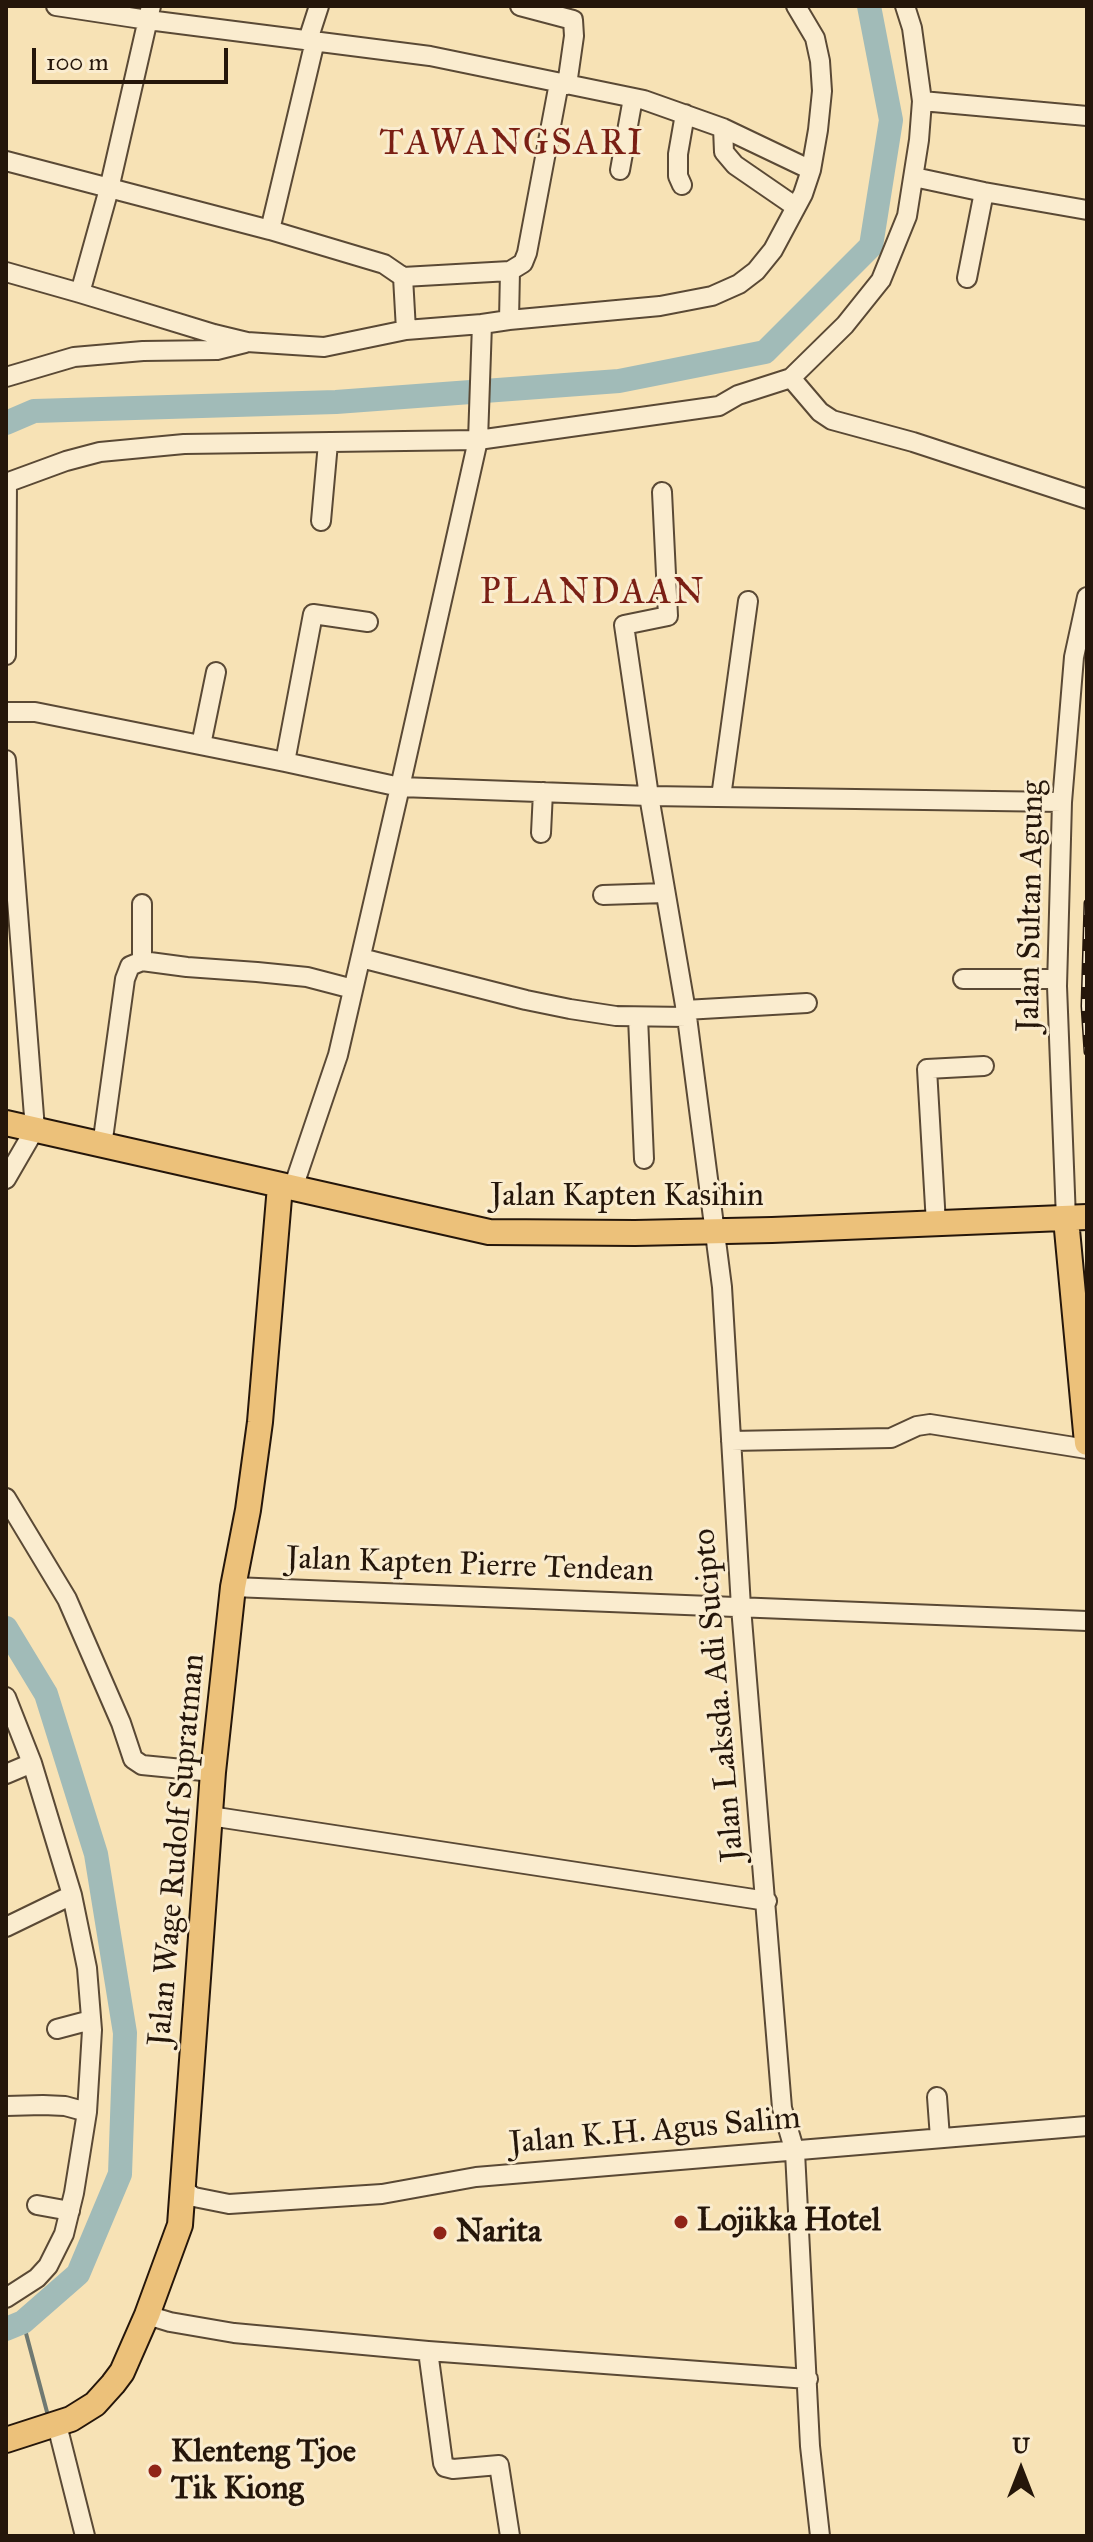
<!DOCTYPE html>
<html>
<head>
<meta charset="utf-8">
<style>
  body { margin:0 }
  #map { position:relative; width:1093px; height:2542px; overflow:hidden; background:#f7e2b5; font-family:"IM FELL Great Primer",serif }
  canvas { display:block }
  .frame { position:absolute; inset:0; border:8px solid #25160a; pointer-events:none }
  .north { position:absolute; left:981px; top:2430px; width:80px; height:80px; -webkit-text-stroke:6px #faeccf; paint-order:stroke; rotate:0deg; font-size:22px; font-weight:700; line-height:32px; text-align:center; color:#25160a }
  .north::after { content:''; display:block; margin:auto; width:28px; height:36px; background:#25160a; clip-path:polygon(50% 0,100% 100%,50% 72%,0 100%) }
  .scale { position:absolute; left:32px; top:48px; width:196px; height:36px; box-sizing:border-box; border:4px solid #25160a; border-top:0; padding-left:10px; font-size:24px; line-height:28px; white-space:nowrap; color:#25160a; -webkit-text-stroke:6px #faeccf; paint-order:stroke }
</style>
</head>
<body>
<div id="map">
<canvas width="1093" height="2542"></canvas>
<div class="frame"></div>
<div class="north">U</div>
<div class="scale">100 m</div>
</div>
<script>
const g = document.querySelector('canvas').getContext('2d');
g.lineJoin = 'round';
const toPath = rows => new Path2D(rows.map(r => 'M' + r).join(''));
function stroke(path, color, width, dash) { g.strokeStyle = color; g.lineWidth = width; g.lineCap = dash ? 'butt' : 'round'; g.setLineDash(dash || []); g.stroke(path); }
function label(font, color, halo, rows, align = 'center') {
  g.font = font + ' "IM FELL Great Primer",serif'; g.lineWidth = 6; g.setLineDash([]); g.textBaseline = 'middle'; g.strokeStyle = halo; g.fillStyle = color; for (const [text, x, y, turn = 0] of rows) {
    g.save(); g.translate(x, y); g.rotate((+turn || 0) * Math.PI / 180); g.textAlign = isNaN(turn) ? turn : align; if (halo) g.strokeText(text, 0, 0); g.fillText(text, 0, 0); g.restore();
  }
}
const stream = toPath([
  [23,2322,47,2412]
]);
const river = toPath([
  [6,423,34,411,336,402,619,381,765,352,871,246,891,120,869,6],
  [6,1628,46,1694,96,1854,125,2033,120,2174,78,2274,23,2322,6,2329]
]);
const minor = toPath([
  [56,6,148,20,430,56,644,100,723,128,811,170],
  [520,6,573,20,574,36,567,85],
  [308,40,319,6],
  [922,101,1087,116],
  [723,128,724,152,735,165,796,207],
  [6,161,270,230,384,264,403,277,406,330,482,324,478,440,400,787,338,1055,293,1188],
  [620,170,633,98],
  [914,177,984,192,1087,210],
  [682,185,678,176,678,154,685,114],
  [270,230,315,41],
  [6,272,80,293,214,334,247,342,324,347,406,330],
  [403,277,510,271,523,263,527,253,559,83],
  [967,278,984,192],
  [80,293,109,189,151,6],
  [509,320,510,271],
  [482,324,509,320,660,306,712,296,739,284,756,271,773,250,803,194,811,170,818,130,822,91,820,61,815,38,796,6],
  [6,377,74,357,143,351,217,350,245,343],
  [791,378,820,412,832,420,913,442,1087,499],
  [6,483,66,461,100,452,184,444,478,440,719,406,738,395,791,378,845,325,881,280,907,216,919,140,922,101,912,28,905,6],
  [662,492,668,616,624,625,649,796,687,1017,722,1287,741,1607,782,2108,795,2152,810,2446,820,2536],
  [321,521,328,443],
  [6,655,7,483],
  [6,712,35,712,285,762,400,787,649,796,1062,802],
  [201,745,216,672],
  [6,760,35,1129,6,1179],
  [285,762,313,614,368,622],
  [721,797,748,601],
  [541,833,543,792],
  [603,895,665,893],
  [361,958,526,1000,570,1009,616,1016,687,1017],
  [142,961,142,904],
  [963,979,1057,979],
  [685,1010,807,1003],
  [638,1017,644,1159],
  [102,1146,125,979,130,966,142,961,187,967,257,972,307,977,353,989],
  [1066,1219,1057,986,1062,802,1074,657,1087,597],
  [936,1224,927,1069,984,1066],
  [731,1441,891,1438,917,1426,930,1424,1087,1449],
  [6,1498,67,1599,121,1723,133,1759,142,1765,213,1772],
  [233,1587,1087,1621],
  [6,1697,32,1763,72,1895,87,1968,92,2030,87,2112,74,2193,64,2234,48,2266,37,2278,6,2298],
  [6,1774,32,1763],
  [210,1816,767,1901],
  [6,1927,72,1895],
  [57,2029,91,2020],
  [937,2097,940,2138],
  [6,2106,43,2105,65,2106,87,2112],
  [184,2190,194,2197,229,2204,382,2194,476,2177,1087,2126],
  [37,2205,70,2211],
  [147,2315,170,2322,234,2333,428,2351,808,2379],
  [428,2351,443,2463,445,2467,453,2469,499,2465,510,2536],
  [57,2425,85,2536]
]);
const major = toPath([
  [6,1123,489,1232,635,1233,772,1230,1087,1217],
  [1066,1219,1087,1443],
  [6,2440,71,2419,95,2404,113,2384,122,2372,147,2315,180,2225,213,1772,233,1587,248,1510,260,1422,280,1186]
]);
const rail = toPath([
  [1087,903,1084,1006,1087,1052]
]);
const markers = [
  [681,2222,8,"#8f2418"],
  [440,2233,8,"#8f2418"],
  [155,2471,8,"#8f2418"]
];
const streetNames = [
  ["Jalan Sultan Agung",1032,906,-89],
  ["Jalan Kapten Kasihin",627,1197],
  ["Jalan Kapten Pierre Tendean",470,1566,2],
  ["Jalan Laksda. Adi Sucipto",720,1695,-95],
  ["Jalan Wage Rudolf Supratman",178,1850,-85],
  ["Jalan K.H. Agus Salim",655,2132,-5]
];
const poiNames = [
  ["Lojikka Hotel",697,2222],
  ["Narita",456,2233],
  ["Klenteng Tjoe",171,2453],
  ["Tik Kiong",171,2490]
];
const quarterNames = [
  ["TAWANGSARI",512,145],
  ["PLANDAAN",593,594]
];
stroke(stream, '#6f7972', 4);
stroke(river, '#a1bbb8', 24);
stroke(minor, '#5a4935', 22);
stroke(major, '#25160a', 28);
stroke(minor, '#faeccf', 18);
stroke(major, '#ecc17a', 24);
stroke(rail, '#25160a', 7);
stroke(rail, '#faeccf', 4, [12]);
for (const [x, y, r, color] of markers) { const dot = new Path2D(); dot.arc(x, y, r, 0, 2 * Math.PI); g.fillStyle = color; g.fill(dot); stroke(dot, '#faeccf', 3); }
label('32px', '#25160a', '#faeccf', streetNames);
label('bold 32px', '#25160a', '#faeccf', poiNames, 'left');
g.letterSpacing = '2px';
label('36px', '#7a1f14', '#faeccf', quarterNames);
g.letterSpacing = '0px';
</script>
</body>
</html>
